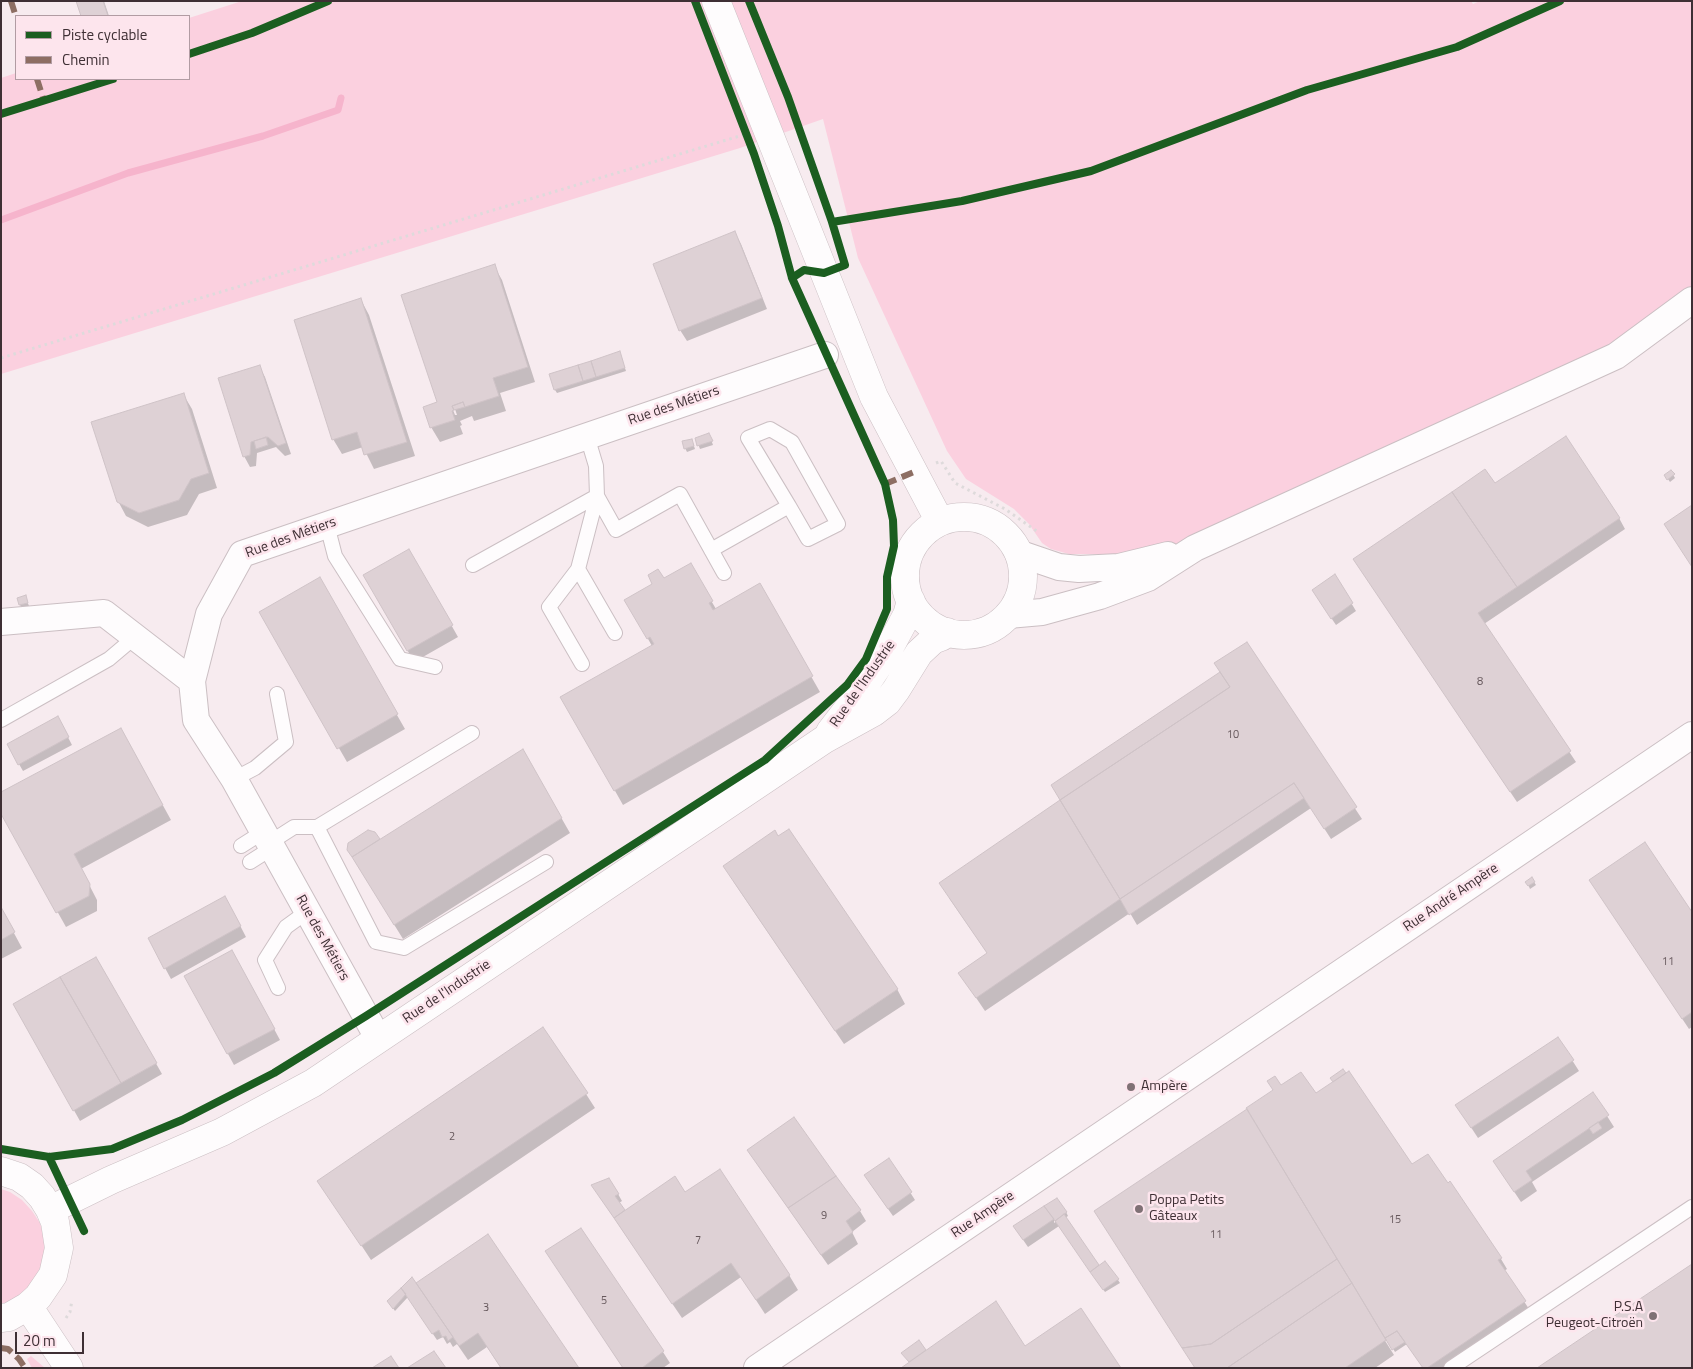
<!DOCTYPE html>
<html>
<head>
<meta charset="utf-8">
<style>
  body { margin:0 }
  #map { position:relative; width:1693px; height:1369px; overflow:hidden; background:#f7ebef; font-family:"Titillium Web",sans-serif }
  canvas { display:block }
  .frame { position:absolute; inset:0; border:2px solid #3e2f34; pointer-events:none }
  .legend { position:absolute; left:15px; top:15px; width:175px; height:65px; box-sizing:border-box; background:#fde5ed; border:1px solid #b19ca3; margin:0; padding:6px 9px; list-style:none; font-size:15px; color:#3e2f34 }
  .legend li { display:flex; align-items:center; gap:10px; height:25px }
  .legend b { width:25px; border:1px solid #b19ca3 }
  .scale { position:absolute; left:15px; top:1332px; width:69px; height:22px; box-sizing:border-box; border:2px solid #3e2f34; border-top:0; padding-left:6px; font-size:15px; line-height:18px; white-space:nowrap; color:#3e2f34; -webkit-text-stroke:4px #fde5ed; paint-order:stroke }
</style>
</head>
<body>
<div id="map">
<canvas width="1693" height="1369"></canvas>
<div class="frame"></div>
<ul class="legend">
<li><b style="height:6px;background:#1b5e20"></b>Piste cyclable</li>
<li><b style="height:6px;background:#8d6e63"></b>Chemin</li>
</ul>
<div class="scale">20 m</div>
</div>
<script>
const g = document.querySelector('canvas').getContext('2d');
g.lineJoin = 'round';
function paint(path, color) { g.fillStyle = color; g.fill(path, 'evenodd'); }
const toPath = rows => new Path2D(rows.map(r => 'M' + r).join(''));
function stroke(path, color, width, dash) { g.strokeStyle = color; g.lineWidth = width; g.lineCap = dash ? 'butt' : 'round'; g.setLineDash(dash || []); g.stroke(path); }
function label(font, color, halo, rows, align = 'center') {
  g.font = font + ' "Titillium Web",sans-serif'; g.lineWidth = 5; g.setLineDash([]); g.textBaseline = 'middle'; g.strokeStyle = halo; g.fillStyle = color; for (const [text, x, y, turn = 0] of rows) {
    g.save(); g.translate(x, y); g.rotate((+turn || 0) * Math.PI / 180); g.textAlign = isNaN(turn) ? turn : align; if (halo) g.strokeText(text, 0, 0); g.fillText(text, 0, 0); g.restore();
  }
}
const green = toPath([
  [242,1,1471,1,1473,4,1480,1,1692,1,1692,300,1616,356,1194,551,1123,554,1069,554,1051,549,1042,543,1029,524,1014,509,966,479,947,451,858,258,823,119,740,148,1,374,1,78,16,73,16,79,189,79,189,18],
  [1,1189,10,1192,22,1200,32,1211,40,1223,44,1238,44,1252,41,1266,34,1280,25,1291,13,1300,1,1304],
  [31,1356,45,1368,32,1368,27,1359]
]);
const shadow = toPath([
  [77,1,104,1,109,16,83,16],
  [735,233,741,244,767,309,687,341,680,330],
  [494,266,502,280,535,382,500,393,506,411,474,421,472,416,460,421,462,425,460,426,463,434,440,442,431,427,438,403],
  [449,400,452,400,457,415,455,415],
  [361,300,369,315,415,456,374,469,363,447,342,454,333,439],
  [621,356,626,371,557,393,555,390,551,374],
  [259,366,265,377,291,454,285,456,276,447,257,453,256,466,250,467,244,456],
  [183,394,192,409,217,488,199,494,187,515,148,527,126,516,118,501],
  [710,437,713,445,700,449,696,439],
  [693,443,695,449,687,452,685,448],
  [1671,471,1675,478,1670,482,1665,475],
  [1495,485,1619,518,1625,529,1484,624,1576,762,1517,802,1361,570],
  [409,550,458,637,414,662,365,575],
  [690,565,716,609,759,585,820,692,623,805,562,697,652,646,626,600],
  [1335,576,1356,611,1336,625,1317,597],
  [319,579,405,729,347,762,261,613],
  [25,596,29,606,22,608,20,605],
  [1246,644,1362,819,1331,839,1311,808,1137,925,1130,913,985,1011,960,974,988,954,949,898,1062,801,1053,785,1221,673],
  [58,718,72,745,23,771,8,745],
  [129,744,171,820,81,869,97,900,97,911,66,927,1,811],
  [523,751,570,833,403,939,348,850,374,833,379,841],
  [1532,879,1536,885,1530,889,1527,882],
  [733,881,897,989,905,1004,844,1044],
  [1597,891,1692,915,1692,1027,1689,1029],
  [231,908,246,937,171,979,165,968],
  [1,909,22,948,1,959],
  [96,958,162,1074,80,1121,14,1004],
  [238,962,280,1040,234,1065,186,977],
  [1572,1060,1579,1071,1478,1138,1457,1106],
  [1281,1086,1315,1095,1412,1166,1447,1185,1450,1183,1501,1259,1507,1269,1504,1271,1531,1312,1449,1368,1423,1368,1407,1344,1395,1352,1387,1338,1384,1339,1394,1355,1375,1368,1196,1368],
  [586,1094,595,1108,371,1260,319,1181],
  [1607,1116,1614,1127,1532,1182,1537,1191,1521,1202,1501,1172],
  [889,1159,915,1200,893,1216,869,1182],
  [755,1161,860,1211,866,1221,852,1232,858,1244,828,1265],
  [597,1193,618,1194,622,1201,619,1203,625,1212,684,1194,789,1275,798,1290,765,1314,741,1277,682,1318],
  [1066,1212,1068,1216,1065,1218,1099,1267,1118,1280,1120,1283,1105,1292,1059,1226,1028,1247,1019,1234],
  [1060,1215,1062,1217,1054,1223,1054,1220],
  [580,1229,663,1352,670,1363,663,1368,623,1368,553,1262,546,1252],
  [412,1279,419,1290,577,1368,501,1368,487,1347,468,1360,457,1344,453,1347,450,1342,447,1344,443,1337,437,1340,408,1297,395,1311,390,1304]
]);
const stream = toPath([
  [1,220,128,173,263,136,338,110,341,98]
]);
const building = toPath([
  [76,1,103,1,108,16,81,16,76,1],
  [735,231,762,298,679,331,653,264,735,231],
  [495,264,528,367,493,378,499,396,465,407,463,402,452,406,454,410,452,411,455,420,430,428,423,407,437,402,401,295,495,264],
  [361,298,407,442,364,455,357,432,332,440,294,320,361,298],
  [620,351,625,368,596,377,591,361,620,351],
  [591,361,596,377,583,381,578,365,591,361],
  [260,365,286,443,278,446,268,437,254,441,251,442,250,455,243,457,218,378,260,365],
  [578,365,583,381,554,390,549,374,578,365],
  [184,393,209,473,191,479,179,500,139,513,117,502,91,422,184,393],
  [463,402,465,407,454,410,452,406,463,402],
  [709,433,713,441,697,446,695,438,709,433],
  [1566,436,1620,518,1517,587,1452,492,1485,469,1495,483,1566,436],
  [266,437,268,445,256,449,254,441,266,437],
  [692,439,694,446,684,449,682,441,692,439],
  [1671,470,1675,474,1667,480,1664,475,1671,470],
  [1452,492,1517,587,1478,613,1571,751,1510,792,1353,559,1452,492],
  [1692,505,1692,567,1664,524,1692,505],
  [409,549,453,625,407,651,363,575,409,549],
  [691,563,713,601,709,603,713,610,760,583,813,676,614,791,560,697,654,644,650,637,647,639,624,600,652,584,648,575,658,569,664,578,691,563],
  [1335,574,1353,603,1331,619,1312,590,1335,574],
  [320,577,398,714,337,749,259,612,320,577],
  [26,595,28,603,19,605,17,598,26,595],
  [1247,642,1357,807,1324,829,1294,783,1120,899,1060,800,1230,687,1214,663,1247,642],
  [1220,672,1230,687,1060,800,1051,785,1220,672],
  [58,716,69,737,18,765,7,744,58,716],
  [121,728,163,805,74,854,90,884,89,896,56,913,1,814,1,792,121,728],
  [523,749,562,818,394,925,352,857,523,749],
  [1294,783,1304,798,1129,915,1120,899,1294,783],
  [1060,800,1120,899,976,998,958,973,987,953,939,883,1060,800],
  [789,829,898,989,835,1031,723,866,775,830,778,836,789,829],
  [368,830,375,832,380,839,352,857,347,850,348,843,368,830],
  [1645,842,1692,912,1692,1012,1682,1019,1589,880,1645,842],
  [1532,877,1535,882,1528,886,1525,882,1532,877],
  [225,896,241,926,164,969,148,938,225,896],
  [1,907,15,932,1,940,1,907],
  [232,950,275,1029,227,1054,184,976,232,950],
  [96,957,157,1063,121,1083,60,977,96,957],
  [60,977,121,1083,73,1111,13,1004,60,977],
  [543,1027,588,1093,361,1246,317,1181,543,1027],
  [1558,1037,1574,1060,1471,1128,1455,1105,1558,1037],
  [1343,1069,1346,1073,1333,1082,1330,1078,1343,1069],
  [1349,1071,1412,1164,1428,1154,1448,1183,1450,1181,1502,1258,1498,1260,1526,1301,1427,1368,1423,1368,1397,1331,1385,1338,1246,1108,1273,1090,1267,1081,1275,1076,1281,1085,1301,1072,1316,1093,1349,1071],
  [1593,1092,1609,1115,1526,1171,1532,1180,1514,1192,1493,1161,1593,1092],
  [1247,1109,1337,1259,1211,1344,1182,1348,1094,1211,1247,1109],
  [794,1117,836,1176,788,1208,747,1150,794,1117],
  [1598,1122,1602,1128,1593,1134,1589,1128,1598,1122],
  [889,1158,912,1192,888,1209,864,1175,889,1158],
  [720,1169,790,1275,756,1300,731,1263,672,1304,614,1218,675,1176,685,1192,720,1169],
  [836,1176,861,1210,846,1221,853,1232,821,1255,788,1208,836,1176],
  [609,1178,619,1194,615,1196,625,1210,614,1218,591,1185,609,1178],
  [1057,1198,1067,1212,1055,1221,1044,1206,1057,1198],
  [1044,1206,1054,1219,1023,1240,1013,1226,1044,1206],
  [1064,1214,1099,1265,1090,1272,1055,1221,1064,1214],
  [581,1228,664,1351,642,1368,623,1368,545,1251,581,1228],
  [488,1234,579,1368,501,1368,478,1333,459,1346,453,1337,416,1283,488,1234],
  [1337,1259,1352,1283,1227,1368,1195,1368,1182,1348,1211,1344,1337,1259],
  [1105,1261,1119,1279,1103,1290,1090,1272,1105,1261],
  [1692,1264,1692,1368,1537,1368,1692,1264],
  [412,1277,453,1337,448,1341,446,1336,442,1337,439,1330,432,1334,401,1288,412,1277],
  [1352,1283,1386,1340,1345,1368,1227,1368,1352,1283],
  [401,1288,406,1294,393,1309,387,1301,401,1288],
  [996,1301,1025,1346,1081,1308,1121,1368,901,1368,996,1301],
  [1397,1331,1405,1342,1392,1350,1385,1338,1397,1331],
  [919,1340,926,1350,909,1362,901,1353,919,1340],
  [434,1351,446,1368,407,1368,434,1351],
  [391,1356,399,1368,372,1368,391,1356]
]);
const path = toPath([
  [1,358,743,135],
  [936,463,941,461,955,483,1005,509,1038,532],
  [66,1318,70,1312,72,1300]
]);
const lane = toPath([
  [587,436,596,466,597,496,578,569,615,633],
  [327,525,335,556,400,659,435,667],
  [711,550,789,506,748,438,770,429,792,442,838,524,808,539,789,506],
  [473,565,597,496,616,530,680,494,724,573],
  [578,569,549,607,582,664],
  [1,720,109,659,135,637],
  [472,733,317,827,376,942,404,948,546,862],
  [234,779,255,768,286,742,277,694],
  [269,843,294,827,317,827],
  [241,846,263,832],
  [250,862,272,848],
  [278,988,265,960,286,927,308,911],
  [1451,1368,1692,1207]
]);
const street = toPath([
  [1018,553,1059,567,1079,569,1119,567,1168,555],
  [1008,615,1042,612,1100,596,1148,578,1195,548,1616,356,1692,300],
  [1,622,104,613,192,681],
  [378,1038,234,779,196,720,192,681,209,614,242,554,825,355],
  [757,1368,1692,735]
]);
const secondary = toPath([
  [716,1,874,397,940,522],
  '905 576a59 59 0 1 1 118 0a59 59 0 1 1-118 0Z',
  [830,732,857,697,886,654,907,615,911,601],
  [1,1171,19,1177,32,1186,42,1197,50,1210,55,1222,59,1248,53,1275,38,1297,28,1306,9,1317,1,1318],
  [50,1210,111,1180,222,1132,313,1083,825,739,874,712,887,702,896,690,919,653,933,640,941,637,947,632],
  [28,1306,69,1368]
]);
const quiet = toPath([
  [11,1,16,17],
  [37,79,44,101],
  [885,484,914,472],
  [1,1348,8,1349,19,1359,25,1368]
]);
const cycleway = toPath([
  [749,1,788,97,832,222,962,201,1091,171,1307,90,1457,47,1560,1],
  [189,54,252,33,328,1],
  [1,114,113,79],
  [792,278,804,270,824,273,845,265,832,222],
  [1,1149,49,1157,112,1149,182,1120,274,1073,366,1016,765,760,847,685,866,659,887,609,887,577,894,546,893,520,885,484,792,278,778,226,754,154,695,1],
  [49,1157,84,1231]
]);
const markers = [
  [1131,1087,5,"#7f7175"],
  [1139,1209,5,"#7f7175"],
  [1653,1316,5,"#7f7175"]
];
const numberNames = [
  ["8",1480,682],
  ["10",1233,735],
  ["11",1668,962],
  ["2",452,1137],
  ["9",824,1216],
  ["15",1395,1220],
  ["11",1216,1235],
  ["7",698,1241],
  ["5",604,1301],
  ["3",486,1308]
];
const streetNames = [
  ["Rue des Métiers",674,406,-19],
  ["Rue des Métiers",291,538,-20],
  ["Rue de l'Industrie",863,684,-55],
  ["Rue André Ampère",1451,898,-34],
  ["Rue des Métiers",322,938,61],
  ["Rue de l'Industrie",447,992,-34],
  ["Rue Ampère",983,1215,-34]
];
const poiNames = [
  ["Ampère",1141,1087],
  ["Poppa Petits",1149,1201],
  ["Gâteaux",1149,1217],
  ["P.S.A",1643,1308,"right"],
  ["Peugeot-Citroën",1643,1324,"right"]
];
paint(green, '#fbd0df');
paint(shadow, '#0003');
stroke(stream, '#f6b4cc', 7);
paint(building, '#ded1d5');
stroke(building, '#cfc3c7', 1);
stroke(lane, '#cbbfc3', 16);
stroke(street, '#cbbfc3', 28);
stroke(secondary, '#cbbfc3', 29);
stroke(path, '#dedadb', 3, [2.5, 4]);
stroke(lane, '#fefcfd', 14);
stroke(street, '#fefcfd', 26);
stroke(secondary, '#fefcfd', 28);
stroke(quiet, '#8d6e63', 6, [12, 6]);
stroke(cycleway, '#1b5e20', 8);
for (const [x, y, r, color] of markers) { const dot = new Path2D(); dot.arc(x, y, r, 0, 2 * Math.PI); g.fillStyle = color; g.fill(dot); stroke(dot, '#fde5ed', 2); }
label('11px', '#66585c', null, numberNames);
label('14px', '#3e2f34', '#fde5ed', streetNames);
label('14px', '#3e2f34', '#fde5ed', poiNames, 'left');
</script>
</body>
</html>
